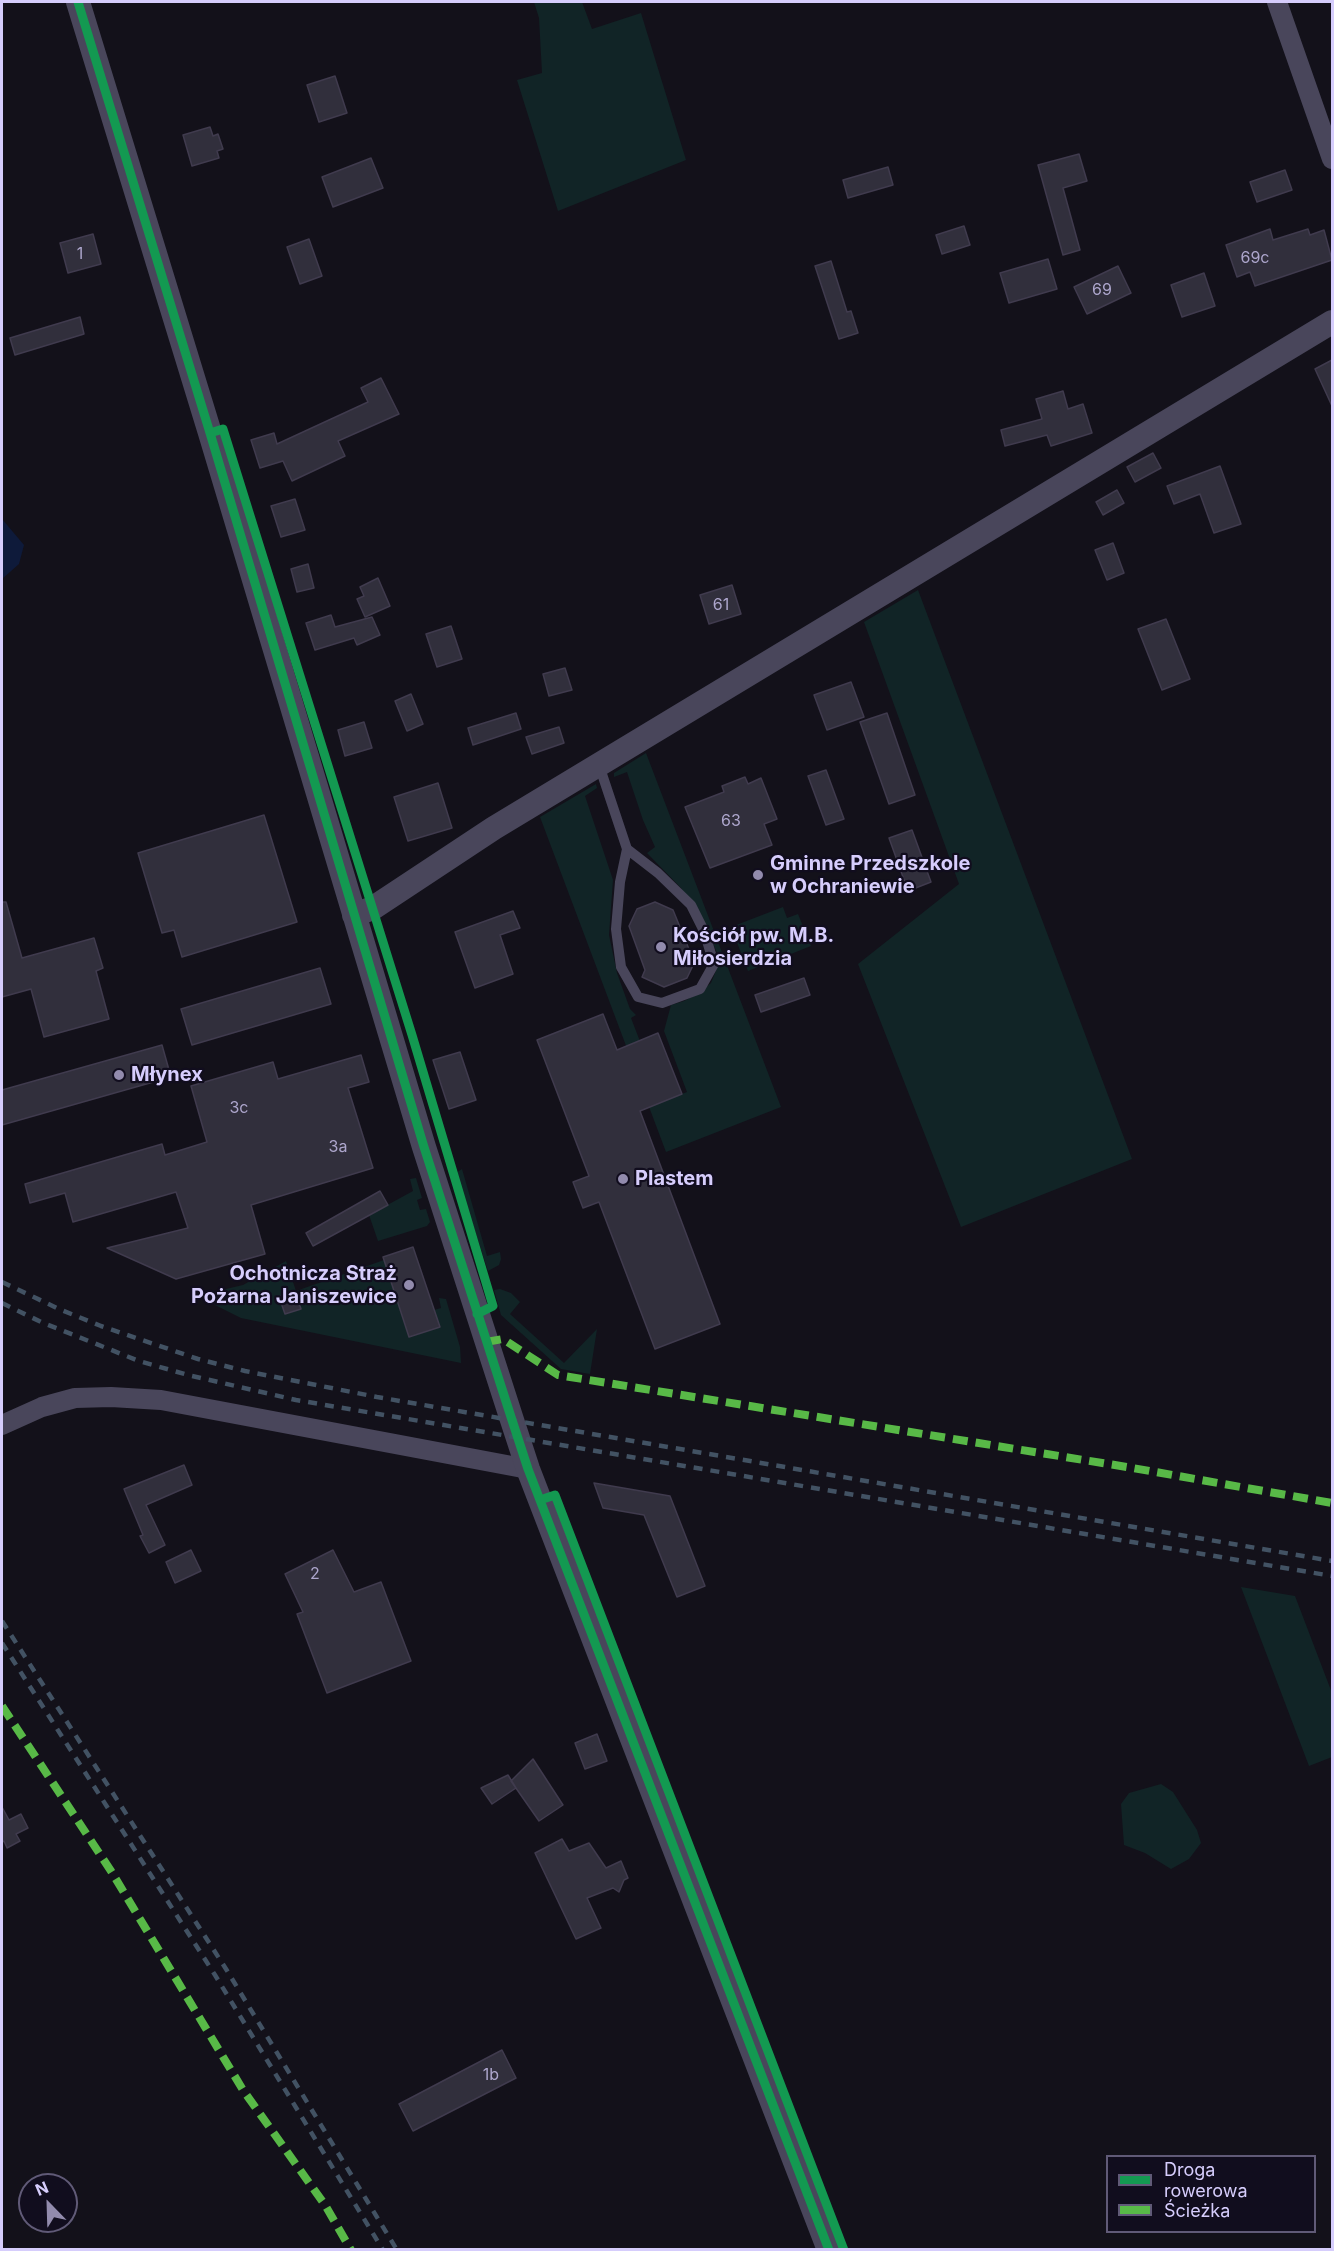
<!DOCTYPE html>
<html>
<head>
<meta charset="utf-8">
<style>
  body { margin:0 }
  #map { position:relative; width:1334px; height:2251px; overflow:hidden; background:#13111a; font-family:Inter,sans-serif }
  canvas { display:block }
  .frame { position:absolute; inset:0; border:3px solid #d6cdfc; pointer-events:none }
  .legend { position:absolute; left:1106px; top:2155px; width:210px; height:78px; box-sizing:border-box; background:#110d1e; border:2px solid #605a77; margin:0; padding:8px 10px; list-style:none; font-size:18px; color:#d6cdfc }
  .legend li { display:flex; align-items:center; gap:12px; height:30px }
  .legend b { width:30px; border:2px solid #605a77 }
  .north { position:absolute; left:18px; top:2173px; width:60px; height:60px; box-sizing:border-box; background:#110d1e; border:2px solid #605a77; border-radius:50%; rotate:337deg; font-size:16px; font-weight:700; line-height:24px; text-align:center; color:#d6cdfc }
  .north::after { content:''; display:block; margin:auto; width:21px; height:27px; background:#928bad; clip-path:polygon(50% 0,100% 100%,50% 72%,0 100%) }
</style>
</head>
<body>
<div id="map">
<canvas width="1334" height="2251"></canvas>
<div class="frame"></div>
<ul class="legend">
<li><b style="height:8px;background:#139951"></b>Droga rowerowa</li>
<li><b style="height:8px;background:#58b947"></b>Ścieżka</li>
</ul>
<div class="north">N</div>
</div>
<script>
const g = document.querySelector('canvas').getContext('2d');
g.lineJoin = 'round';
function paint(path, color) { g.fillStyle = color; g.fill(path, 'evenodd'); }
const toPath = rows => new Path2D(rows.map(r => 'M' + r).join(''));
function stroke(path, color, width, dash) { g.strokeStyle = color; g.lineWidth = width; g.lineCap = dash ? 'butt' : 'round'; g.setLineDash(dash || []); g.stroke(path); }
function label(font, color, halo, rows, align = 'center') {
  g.font = font + ' Inter,sans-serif'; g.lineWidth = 4.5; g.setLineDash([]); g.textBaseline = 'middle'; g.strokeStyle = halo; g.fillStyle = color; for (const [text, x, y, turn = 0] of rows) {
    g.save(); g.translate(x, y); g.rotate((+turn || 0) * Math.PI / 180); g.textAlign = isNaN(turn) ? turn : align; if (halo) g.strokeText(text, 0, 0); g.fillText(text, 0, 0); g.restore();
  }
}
const green = toPath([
  [534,2,582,2,592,29,641,13,686,160,558,211,517,80,542,73,539,18],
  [918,590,1132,1159,961,1227,858,964,959,884,864,622],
  [646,753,781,1107,666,1152,540,817,596,784,597,788,585,796,613,880,609,935,617,973,630,1009,636,1015,631,1018,663,1101,687,1092,664,1031,671,1005,684,1001,699,993,711,983,717,968,718,955,707,930,681,888,647,853,655,847,643,820,627,772,614,777,614,773],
  [783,907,787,918,798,914,811,946,748,971,731,927],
  [462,1169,487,1256,500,1252,501,1259,499,1265,488,1271,456,1173],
  [416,1178,422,1198,417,1200,420,1210,426,1209,430,1222,427,1226,378,1241,369,1215,413,1191,410,1179],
  [384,1260,409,1337,439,1327,434,1310,441,1308,439,1298,446,1299,460,1347,461,1363,241,1318,215,1305,209,1293,243,1285,286,1261,296,1291],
  [500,1289,511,1293,520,1302,510,1314,564,1363,597,1329,590,1374,561,1369,501,1315,494,1290],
  [1241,1587,1295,1596,1332,1693,1332,1757,1309,1766],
  [1161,1784,1173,1792,1197,1830,1201,1843,1189,1859,1171,1869,1145,1853,1124,1845,1121,1804,1129,1793]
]);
const water = toPath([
  [2,519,24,545,19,564,2,579]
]);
const building = toPath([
  [335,76,347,113,319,122,307,85,335,76],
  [210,127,213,136,218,134,223,149,217,151,219,158,192,166,183,135,210,127],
  [1079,154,1087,181,1063,188,1080,250,1063,255,1038,165,1079,154],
  [371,158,383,188,333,207,322,177,371,158],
  [888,167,893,185,848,198,843,180,888,167],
  [1285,170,1292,190,1257,202,1250,182,1285,170],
  [964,226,970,245,942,254,936,235,964,226],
  [1270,229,1273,240,1308,229,1310,235,1324,230,1332,260,1255,286,1250,272,1237,277,1226,245,1270,229],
  [93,234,101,264,68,273,60,243,93,234],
  [309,239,322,276,300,284,287,247,309,239],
  [1048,259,1057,289,1009,303,1000,273,1048,259],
  [831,261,847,312,851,311,858,333,839,339,815,266,831,261],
  [1118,266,1131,293,1087,314,1074,287,1118,266],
  [1204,273,1215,306,1182,317,1171,285,1204,273],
  [80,317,84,334,15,355,10,338,80,317],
  [1332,360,1332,406,1315,369,1332,360],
  [381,378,399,414,338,441,345,456,292,481,283,461,260,468,251,440,274,433,277,444,368,402,361,388,381,378],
  [1063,391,1068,409,1083,404,1092,433,1051,446,1047,435,1005,446,1001,430,1042,419,1036,399,1063,391],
  [1153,453,1161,468,1135,482,1127,467,1153,453],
  [1220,466,1241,524,1214,533,1200,494,1174,504,1167,486,1220,466],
  [1117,490,1124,503,1103,515,1096,502,1117,490],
  [295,499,305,530,281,537,271,506,295,499],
  [1113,543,1124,573,1107,580,1095,550,1113,543],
  [308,564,314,588,297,592,291,569,308,564],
  [378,578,390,606,365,617,357,599,364,596,360,587,378,578],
  [732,585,741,614,709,624,700,595,732,585],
  [331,615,335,627,372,617,380,635,357,645,354,638,315,650,306,623,331,615],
  [1166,619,1190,679,1162,690,1138,629,1166,619],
  [451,626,462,659,437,667,426,634,451,626],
  [565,668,572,690,549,696,543,674,565,668],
  [851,682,864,717,827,730,814,695,851,682],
  [411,694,423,724,407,731,395,701,411,694],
  [516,713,521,729,473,745,468,728,516,713],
  [887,713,915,795,889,804,860,722,887,713],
  [364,722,372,748,345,756,338,730,364,722],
  [559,727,564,743,532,754,526,737,559,727],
  [826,770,844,819,826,825,808,776,826,770],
  [745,777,748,784,761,778,777,819,764,824,772,845,710,868,685,807,724,792,722,786,745,777],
  [438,783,452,828,408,841,394,797,438,783],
  [264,815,297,922,182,957,174,930,162,933,138,853,264,815],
  [912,830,931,882,908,891,889,838,912,830],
  [2,902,6,902,22,958,94,938,103,968,96,971,109,1019,44,1037,31,989,2,997,2,902],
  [655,902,673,910,691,954,697,957,687,978,664,987,642,977,645,970,629,926,637,909,655,902],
  [513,911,520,928,500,935,513,974,475,988,455,932,513,911],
  [320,968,331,1004,192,1045,181,1009,320,968],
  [804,978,810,995,761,1012,755,995,804,978],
  [603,1014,617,1050,658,1033,682,1094,640,1111,720,1324,655,1349,599,1202,583,1208,573,1182,589,1176,537,1040,603,1014],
  [162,1045,171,1077,2,1125,2,1090,162,1045],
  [460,1052,476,1100,449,1109,433,1060,460,1052],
  [361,1055,369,1082,348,1088,373,1168,251,1205,265,1254,176,1279,107,1248,188,1228,176,1192,73,1222,65,1193,30,1203,25,1184,162,1144,165,1155,207,1142,191,1086,273,1062,278,1079,361,1055],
  [380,1191,388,1205,313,1246,306,1233,380,1191],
  [413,1247,440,1327,409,1337,383,1257,413,1247],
  [295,1291,301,1309,285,1314,279,1297,295,1291],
  [184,1465,192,1485,146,1505,165,1545,149,1553,140,1536,143,1535,124,1489,184,1465],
  [594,1483,670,1496,705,1586,677,1597,644,1515,603,1508,594,1483],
  [191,1550,201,1571,175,1583,166,1562,191,1550],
  [333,1550,354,1592,381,1582,411,1661,327,1693,297,1614,303,1612,285,1574,333,1550],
  [597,1734,607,1761,585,1769,575,1743,597,1734],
  [533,1759,563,1805,539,1821,511,1781,533,1759],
  [508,1775,516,1788,492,1804,481,1788,508,1775],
  [2,1807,9,1820,21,1814,28,1828,16,1834,20,1841,7,1848,4,1841,2,1842,2,1807],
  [562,1839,569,1851,589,1843,606,1868,621,1861,628,1878,624,1880,619,1892,613,1888,587,1898,601,1928,576,1939,535,1853,562,1839],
  [502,2050,516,2078,413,2131,399,2104,502,2050]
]);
const service = toPath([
  [599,765,627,849,620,882,616,929,621,967,638,997,662,1003,700,989,714,964,704,931,691,905,658,873,627,849]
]);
const minor = toPath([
  [1277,2,1332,159],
  [2,1425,42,1407,75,1398,111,1397,161,1400,528,1469]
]);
const tertiary = toPath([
  [78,2,210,433,424,1147,512,1420,528,1469,829,2250],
  [354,915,373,908,494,828,1332,322]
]);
const rail = toPath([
  [2,1282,59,1309,101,1326,198,1359,245,1371,377,1397,1332,1561],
  [2,1303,41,1322,139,1361,188,1375,296,1400,1332,1576],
  [2,1621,226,1969,397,2250],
  [2,1643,215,1975,383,2250]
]);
const quiet = toPath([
  [486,1342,503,1339,558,1375,1127,1467,1332,1503],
  [2,1706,111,1871,243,2090,325,2205,351,2250]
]);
const cycleway = toPath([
  [78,2,210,433,424,1147,512,1420,528,1469,829,2250],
  [210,433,223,429,412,1035,493,1306,477,1314],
  [540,1500,555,1495,844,2250]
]);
const markers = [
  [758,875,6,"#928bad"],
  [661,947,6,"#928bad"],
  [119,1075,6,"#928bad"],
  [623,1179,6,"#928bad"],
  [409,1285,6,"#928bad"]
];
const numberNames = [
  ["1",80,254],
  ["69c",1255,258],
  ["69",1102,290],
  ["61",721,605],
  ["63",731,821],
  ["3c",239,1108],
  ["3a",338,1147],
  ["2",315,1574],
  ["1b",491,2075]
];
const poiNames = [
  ["Gminne Przedszkole",770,864],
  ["w Ochraniewie",770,887],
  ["Kościół pw. M.B.",673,936],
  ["Miłosierdzia",673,959],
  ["Młynex",131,1075],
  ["Plastem",635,1179],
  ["Ochotnicza Straż",397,1274,"right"],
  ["Pożarna Janiszewice",397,1297,"right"]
];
paint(green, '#112426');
paint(water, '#0e1a3a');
paint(building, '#312f3c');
stroke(building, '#403b4e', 1.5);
stroke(service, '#49465b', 10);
stroke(minor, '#49465b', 20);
stroke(tertiary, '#49465b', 24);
stroke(rail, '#425263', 4.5, [9, 8]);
stroke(quiet, '#58b947', 8, [15, 8]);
stroke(cycleway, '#139951', 9);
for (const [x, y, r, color] of markers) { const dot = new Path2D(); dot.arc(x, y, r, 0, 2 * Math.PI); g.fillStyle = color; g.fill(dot); stroke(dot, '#110d1e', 2); }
label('16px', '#ada6cc', null, numberNames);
label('bold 20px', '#d6cdfc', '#110d1e', poiNames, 'left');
</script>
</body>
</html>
